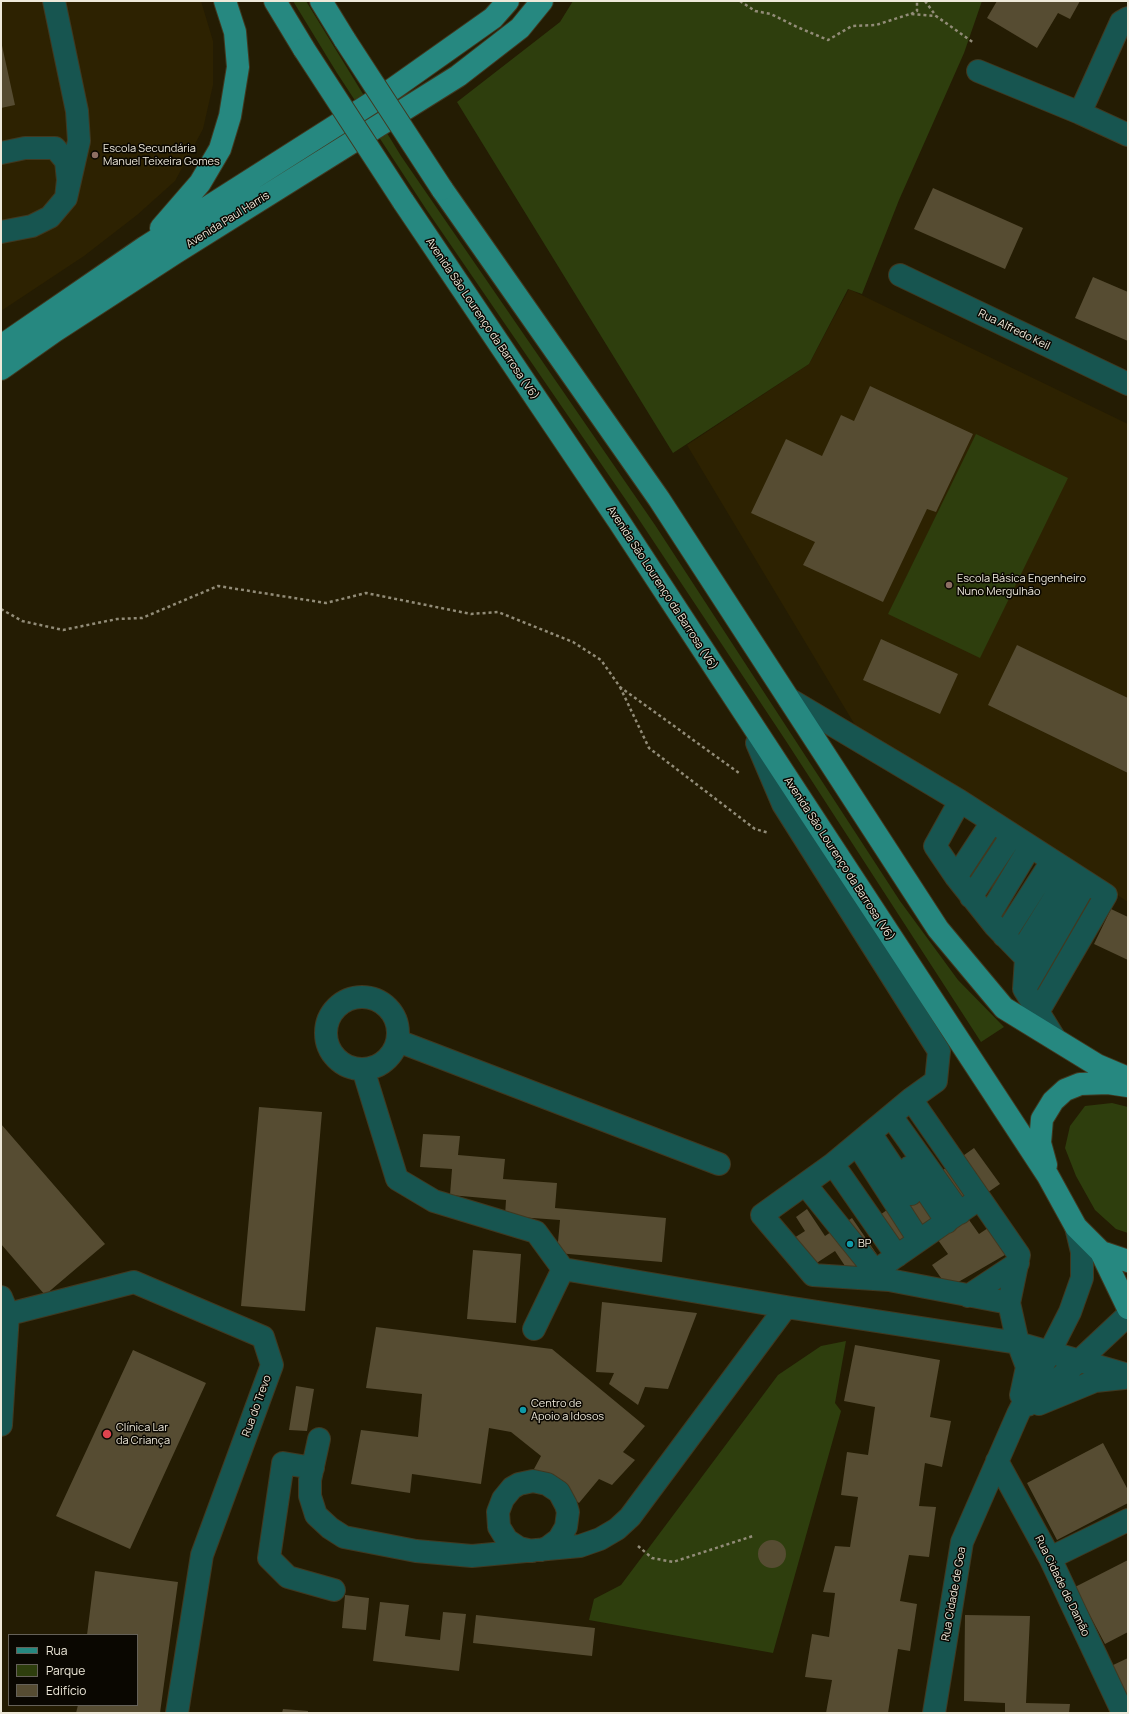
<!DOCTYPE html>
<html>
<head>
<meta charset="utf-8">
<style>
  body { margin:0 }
  #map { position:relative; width:1129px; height:1714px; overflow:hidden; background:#241c03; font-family:Manrope,sans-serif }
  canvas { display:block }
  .frame { position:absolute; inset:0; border:2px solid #eee9da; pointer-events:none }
  .legend { position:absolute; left:8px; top:1634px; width:130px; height:72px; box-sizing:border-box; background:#0a0701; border:1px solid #656158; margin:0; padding:5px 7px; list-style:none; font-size:12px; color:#eee9da }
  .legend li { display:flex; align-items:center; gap:8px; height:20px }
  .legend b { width:20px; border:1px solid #656158 }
</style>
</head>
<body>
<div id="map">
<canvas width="1129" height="1714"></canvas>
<div class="frame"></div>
<ul class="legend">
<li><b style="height:5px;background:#268880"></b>Rua</li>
<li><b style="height:11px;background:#2e3e0d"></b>Parque</li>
<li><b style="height:11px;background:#564c32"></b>Edifício</li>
</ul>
</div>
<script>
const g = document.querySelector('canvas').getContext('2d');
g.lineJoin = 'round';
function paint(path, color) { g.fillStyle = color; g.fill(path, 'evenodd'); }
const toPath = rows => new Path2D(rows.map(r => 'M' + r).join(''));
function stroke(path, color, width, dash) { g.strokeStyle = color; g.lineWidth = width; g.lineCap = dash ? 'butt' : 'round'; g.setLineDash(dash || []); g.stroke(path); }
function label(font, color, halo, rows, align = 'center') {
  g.font = font + ' Manrope,sans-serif'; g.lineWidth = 3; g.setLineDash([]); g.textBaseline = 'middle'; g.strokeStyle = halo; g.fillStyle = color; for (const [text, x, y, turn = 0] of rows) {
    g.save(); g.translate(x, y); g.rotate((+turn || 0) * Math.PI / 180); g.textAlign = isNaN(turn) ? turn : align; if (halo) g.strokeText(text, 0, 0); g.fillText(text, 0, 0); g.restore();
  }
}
const built = toPath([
  [1,1,201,1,213,41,213,85,203,129,175,181,137,215,84,256,1,311],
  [849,289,1128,424,1128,902,855,725,687,445,809,364]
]);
const green = toPath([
  [293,1,306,1,401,156,655,525,900,901,958,980,1004,1027,981,1042,786,741,630,506,426,209,337,73],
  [573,1,982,1,964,53,899,200,862,294,848,289,809,364,673,453,457,102,560,22],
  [976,434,1068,478,980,658,888,614],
  [1112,1103,1128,1107,1128,1233,1116,1229,1095,1210,1076,1176,1065,1148,1070,1126,1085,1106],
  [846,1341,835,1403,841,1411,773,1653,589,1620,594,1599,621,1585,778,1375,821,1346]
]);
const building = toPath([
  [997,1,1080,1,1070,19,1058,13,1037,48,987,18],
  [1,41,15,105,1,108],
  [933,188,1023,228,1005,269,914,229],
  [1093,277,1128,292,1128,341,1075,318],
  [870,386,973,434,936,512,927,509,883,602,803,565,815,542,751,513,786,439,822,456,841,415,854,421],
  [881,639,958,674,940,714,863,680],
  [1017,645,1128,698,1128,773,988,705],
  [1111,909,1128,917,1128,960,1094,944],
  [259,1107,322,1112,305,1311,241,1306],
  [1,1124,105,1244,45,1295,1,1244],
  [423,1134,460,1136,458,1155,505,1159,503,1179,557,1183,555,1208,666,1218,662,1262,557,1253,560,1220,505,1216,506,1200,450,1195,452,1169,420,1167],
  [974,1148,1000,1184,962,1210,979,1234,991,1226,1010,1252,948,1288,932,1265,948,1254,933,1233,888,1261,863,1227],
  [807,1209,825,1236,852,1218,878,1256,851,1275,835,1251,812,1266,794,1238,805,1231,796,1217],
  [473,1250,521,1254,516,1323,467,1319],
  [602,1302,697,1313,668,1389,645,1387,638,1405,609,1384,614,1373,596,1372],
  [376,1327,552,1349,645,1426,623,1452,635,1460,612,1485,599,1479,579,1503,534,1469,541,1456,511,1432,489,1428,481,1484,412,1474,410,1493,351,1484,361,1430,418,1437,422,1394,366,1388],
  [855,1345,940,1360,930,1417,951,1421,942,1467,925,1463,919,1506,936,1507,929,1557,909,1555,900,1601,917,1604,910,1651,898,1649,888,1713,826,1713,832,1680,805,1677,812,1634,829,1637,835,1593,823,1592,835,1546,850,1547,858,1497,841,1495,847,1452,868,1455,875,1407,844,1401],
  [133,1350,206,1383,130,1549,56,1516],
  [296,1386,314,1389,307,1431,289,1430],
  [1103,1443,1128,1490,1128,1503,1057,1540,1027,1483],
  '758 1554a14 14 0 1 1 28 0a14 14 0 1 1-28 0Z',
  [1128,1560,1128,1632,1105,1644,1075,1587],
  [95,1571,178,1582,160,1713,76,1713,78,1705,137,1705,137,1635,87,1635],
  [345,1595,369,1598,366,1630,342,1628],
  [380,1602,409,1605,405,1636,440,1640,443,1612,466,1614,459,1671,373,1661],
  [476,1615,595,1628,592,1656,473,1643],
  [965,1615,1030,1616,1026,1703,1070,1704,1069,1713,1005,1713,1005,1703,964,1701],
  [1128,1658,1128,1699,1111,1666],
  [283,1709,308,1711,308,1713,282,1713]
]);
const path = toPath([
  [740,1,755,11,771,14,797,27,828,40,852,26,876,25,910,14,936,16],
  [925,1,936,16,974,43],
  [911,14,917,11,917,1],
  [1,609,22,621,63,630,117,619,142,618,218,586,326,603,366,593,471,614,498,612,573,642,601,660,620,687,739,773],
  [620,687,649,748,755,829,769,833],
  [638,1546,652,1558,673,1562,753,1536]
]);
const minor = toPath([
  [54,1,77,111,79,141,66,198],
  [978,71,1080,113,1128,135],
  [1080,113,1121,22,1128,18],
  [1,153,25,148,55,148,66,161,68,180,66,198,50,217,32,226,1,232],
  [900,275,1128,384],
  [789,699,960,801,935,846,956,877,995,926,1026,958,1024,989,1055,1039],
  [757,743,783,804,939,1051,936,1081,911,1099,833,1164,762,1215,813,1275,889,1280,1009,1303],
  [960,801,1106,895,1038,1012],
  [956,877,992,822],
  [971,897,1012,835],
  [988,917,1030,847],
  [1004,936,1052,861],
  [1021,952,1070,873],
  [1027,985,1086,883],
  '326 1033a36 36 0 1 1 72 0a36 36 0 1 1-72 0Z',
  [398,1041,719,1164],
  [363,1069,397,1179,434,1201,536,1232,563,1269],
  [911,1099,1019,1255,1009,1303,1018,1343,1027,1367,1021,1395],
  [891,1116,960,1213],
  [870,1133,911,1194],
  [857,1144,919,1240],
  [833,1164,897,1256],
  [910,1167,947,1222],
  [805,1184,875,1271,979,1199],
  [968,1296,1018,1263],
  [1,1297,8,1314,1,1425],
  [1,1316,134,1282,263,1337,272,1365,202,1555,177,1713],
  [534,1329,563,1269,786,1307],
  [1039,1404,1095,1381,1124,1378],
  [1028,1405,1079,1361,1128,1315],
  [319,1439,310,1480,310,1496,316,1515,330,1528,344,1537,416,1551,472,1556,580,1546,600,1539,617,1529,630,1517,786,1307,1018,1343,1128,1375],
  [997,1461,1050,1558,1123,1713],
  [313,1468,283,1463,269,1558,288,1577,334,1590],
  [532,1551,519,1548,507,1540,499,1527,498,1512,503,1499,512,1488,519,1484,533,1481,547,1484,559,1492,566,1505,568,1512,566,1527,559,1539,547,1548,541,1550],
  [1050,1558,1128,1520],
  [934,1713,962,1542,1018,1414,1070,1312,1082,1278,1082,1252,1076,1227]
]);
const major = toPath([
  [275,1,304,49],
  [321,1,345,40],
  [442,189,659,499,938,929,1004,1008,1097,1065,1128,1078],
  [403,201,620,523,1048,1176,1076,1227,1101,1252,1128,1308],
  [161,228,200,183,220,149,230,116,238,67,235,32,225,1],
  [1,346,145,247,387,93,493,18,508,1],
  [1,369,55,331,175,253,458,76,520,28,542,1],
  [1046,1165,1040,1143,1042,1119,1053,1101,1065,1090,1080,1084,1108,1083,1128,1086],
  [1101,1252,1128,1261]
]);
const majorBridge = toPath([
  [345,40,442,189],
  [304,49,403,201]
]);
const markers = [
  [95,155,4,"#8d6e63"],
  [949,585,4,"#8d6e63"],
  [850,1244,4,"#0f9aa8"],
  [523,1410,4,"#0f9aa8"],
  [107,1434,5,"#e0444e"]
];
const poiNames = [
  ["Escola Secundária",103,149],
  ["Manuel Teixeira Gomes",103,162],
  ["Escola Básica Engenheiro",957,579],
  ["Nuno Mergulhão",957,592],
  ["BP",858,1244],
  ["Centro de",531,1404],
  ["Apoio a Idosos",531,1417],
  ["Clínica Lar",116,1428],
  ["da Criança",116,1441]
];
const streetNames = [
  ["Avenida Paul Harris",228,220,-32],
  ["Avenida São Lourenço da Barrosa (V6)",482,319,56],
  ["Rua Alfredo Keil",1014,330,26],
  ["Avenida São Lourenço da Barrosa (V6)",662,588,57],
  ["Avenida São Lourenço da Barrosa (V6)",839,859,57],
  ["Rua do Trevo",257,1406,-70],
  ["Rua Cidade de Damão",1062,1586,64],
  ["Rua Cidade de Goa",954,1594,-80]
];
paint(built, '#2d2201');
paint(green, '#2e3e0d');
paint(building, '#564c32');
stroke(minor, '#403921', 24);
stroke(major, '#403921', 24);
stroke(path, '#928c78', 2.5, [3, 3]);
stroke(minor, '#175550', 22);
stroke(major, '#268880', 22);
stroke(majorBridge, '#403921', 24, []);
stroke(majorBridge, '#268880', 22);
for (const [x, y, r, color] of markers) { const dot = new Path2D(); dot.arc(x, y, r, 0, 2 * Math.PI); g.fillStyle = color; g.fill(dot); stroke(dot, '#0a0701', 1.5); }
label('11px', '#eee9da', '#0a0701', poiNames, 'left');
label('11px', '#eee9da', '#0a0701', streetNames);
</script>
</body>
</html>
